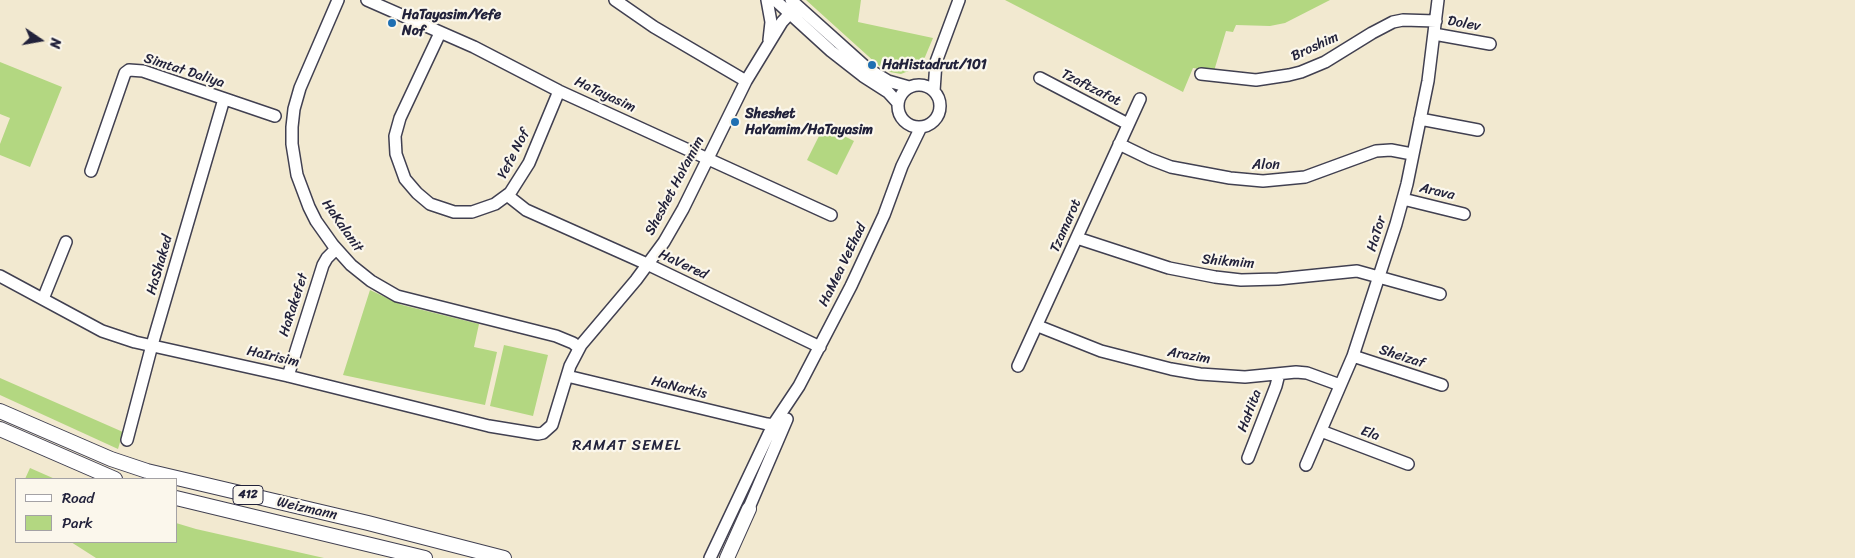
<!DOCTYPE html>
<html>
<head>
<meta charset="utf-8">
<style>
  body { margin:0 }
  #map { position:relative; width:1855px; height:558px; overflow:hidden; background:#f2e9d0; font-family:Sriracha,sans-serif }
  canvas { display:block }
  .legend { position:absolute; left:15px; top:478px; width:162px; height:65px; box-sizing:border-box; background:#fbf7ec; border:1px solid #a4a2a5; margin:0; padding:6px 9px; list-style:none; font-size:15px; color:#22223b }
  .legend li { display:flex; align-items:center; gap:10px; height:25px }
  .legend b { width:25px; border:1px solid #a4a2a5 }
  .north { position:absolute; left:15px; top:15px; width:50px; height:50px; -webkit-text-stroke:4px #fbf7ec; paint-order:stroke; rotate:102deg; font-size:14px; font-weight:700; line-height:20px; text-align:center; color:#22223b }
  .north::after { content:''; display:block; margin:auto; width:18px; height:22px; background:#22223b; clip-path:polygon(50% 0,100% 100%,50% 72%,0 100%) }
</style>
</head>
<body>
<div id="map">
<canvas width="1855" height="558"></canvas>
<ul class="legend">
<li><b style="height:6px;background:#fff"></b>Road</li>
<li><b style="height:14px;background:#b3d781"></b>Park</li>
</ul>
<div class="north">N</div>
</div>
<script>
const g = document.querySelector('canvas').getContext('2d');
g.lineJoin = 'round';
function paint(path, color) { g.fillStyle = color; g.fill(path, 'evenodd'); }
const toPath = rows => new Path2D(rows.map(r => 'M' + r).join(''));
function stroke(path, color, width, dash) { g.strokeStyle = color; g.lineWidth = width; g.lineCap = dash ? 'butt' : 'round'; g.setLineDash(dash || []); g.stroke(path); }
function label(font, color, halo, rows, align = 'center') {
  g.font = font + ' Sriracha,sans-serif'; g.lineWidth = 4.5; g.setLineDash([]); g.textBaseline = 'middle'; g.strokeStyle = halo; g.fillStyle = color; for (const [text, x, y, turn = 0] of rows) {
    g.save(); g.translate(x, y); g.rotate((+turn || 0) * Math.PI / 180); g.textAlign = isNaN(turn) ? turn : align; if (halo) g.strokeText(text, 0, 0); g.fillText(text, 0, 0); g.restore();
  }
}
const green = toPath([
  [806,0,861,0,858,22,933,38,925,57,916,68,901,74,890,72,878,65],
  [1005,0,1330,0,1285,23,1270,26,1236,25,1233,32,1226,31,1214,71,1193,68,1183,92],
  [0,62,62,87,30,167,0,155,0,144,10,118,0,114],
  [824,126,854,141,837,175,807,160],
  [370,290,402,305,479,324,474,347,497,352,485,405,343,375],
  [504,345,548,355,533,416,490,406],
  [0,378,123,432,118,449,0,395],
  [30,468,55,479,25,479],
  [176,523,196,529,324,558,96,558,71,542,176,542]
]);
const minor = toPath([
  [338,0,300,88,294,109,292,127,292,144,297,175,309,207,316,221,333,245,351,265,371,281,397,296,556,336,573,343,579,348],
  [367,0,474,47,559,91,831,215],
  [615,0,654,27,746,81],
  [767,0,771,22,769,40],
  [775,0,831,51,863,76,888,92,898,103],
  [791,0,868,69,888,81,909,87],
  [440,33,400,118,395,136,396,154,405,179,417,193,430,204,454,212,472,212,495,204,510,193,529,163,559,91],
  [1434,34,1490,44],
  [1201,74,1256,80,1289,75,1301,72,1325,62,1372,33,1393,22,1403,20,1436,21],
  [1040,78,1128,124],
  '898 106a21 21 0 1 1 42 0a21 21 0 1 1-42 0Z',
  [934,91,936,62,959,0],
  [1420,119,1478,130],
  [1119,144,1150,159,1171,167,1230,178,1263,181,1305,177,1376,151,1391,150,1412,154],
  [91,171,125,73,129,70,143,71,275,116],
  [507,195,526,210,647,264,820,347],
  [1403,199,1464,214],
  [1077,238,1169,268,1215,277,1241,280,1278,279,1357,271,1440,294],
  [0,276,102,331,135,342,288,376,489,426,538,434,543,433,552,425,570,366,581,345,636,280,664,242,683,209,746,81,782,22,797,6],
  [43,299,66,242],
  [1038,326,1101,351,1171,369,1200,374,1245,377,1296,372,1307,373,1340,385],
  [1353,356,1442,385],
  [1018,366,1140,99],
  [288,376,323,265,327,258,336,249],
  [567,376,767,424,784,426],
  [1321,431,1408,464],
  [127,440,152,345,224,99],
  [1248,458,1276,386,1279,374],
  [1306,465,1353,356,1396,224,1407,184,1428,81,1438,0],
  [745,517,787,419],
  [710,558,773,425,799,386,851,286,884,215,902,166,921,127]
]);
const major = toPath([
  [0,411,111,459,147,471,368,523,504,558],
  [0,429,115,479],
  [176,498,425,558],
  [727,558,749,509]
]);
const markers = [
  [392,23,5,"#1f6fb2"],
  [872,65,5,"#1f6fb2"],
  [735,122,5,"#1f6fb2"]
];
const shields = [
  [248,495,30]
];
const shieldNames = [
  ["412",248,495]
];
const poiNames = [
  ["HaTayasim/Yefe",402,15],
  ["Nof",402,31],
  ["HaHistadrut/101",882,65],
  ["Sheshet",745,114],
  ["HaYamim/HaTayasim",745,130]
];
const streetNames = [
  ["Dolev",1464,24,10],
  ["Broshim",1315,47,-25],
  ["Simtat Daliya",184,71,18],
  ["Tzaftzafot",1091,88,27],
  ["HaTayasim",605,95,25],
  ["Yefe Nof",514,154,-63],
  ["Alon",1266,165],
  ["Sheshet HaYamim",675,186,-62],
  ["Arava",1437,192,13],
  ["HaKalanit",342,226,55],
  ["Tzamarot",1066,226,-66],
  ["HaTor",1377,234,-73],
  ["Shikmim",1228,262,5],
  ["HaShaked",160,265,-74],
  ["HaVered",683,265,25],
  ["HaMea VeEhad",843,265,-64],
  ["HaRakefet",294,305,-72],
  ["Arazim",1189,356,10],
  ["HaIrisim",273,357,13],
  ["Sheizaf",1402,357,18],
  ["HaNarkis",679,388,14],
  ["HaHita",1250,411,-69],
  ["Ela",1370,434,21],
  ["Weizmann",307,509,13]
];
const neighbourhoodNames = [
  ["RAMAT SEMEL",627,446]
];
paint(green, '#b3d781');
stroke(minor, '#414051', 14);
stroke(major, '#414051', 16);
stroke(minor, '#fff', 11);
stroke(major, '#fff', 14);
for (const [x, y, r, color] of markers) { const dot = new Path2D(); dot.arc(x, y, r, 0, 2 * Math.PI); g.fillStyle = color; g.fill(dot); stroke(dot, '#fbf7ec', 2); }
for (const [x, y, w] of shields) { const box = new Path2D(); box.roundRect(x - w / 2, y - 9.5, w, 19, 4); g.fillStyle = '#fbf7ec'; g.fill(box); stroke(box, '#22223b', 1); }
label('bold 12px', '#22223b', null, shieldNames);
label('bold 14px', '#22223b', '#fbf7ec', poiNames, 'left');
label('14px', '#22223b', '#fbf7ec', streetNames);
g.letterSpacing = '1px';
label('15px', '#22223b', '#fbf7ec', neighbourhoodNames);
g.letterSpacing = '0px';
</script>
</body>
</html>
